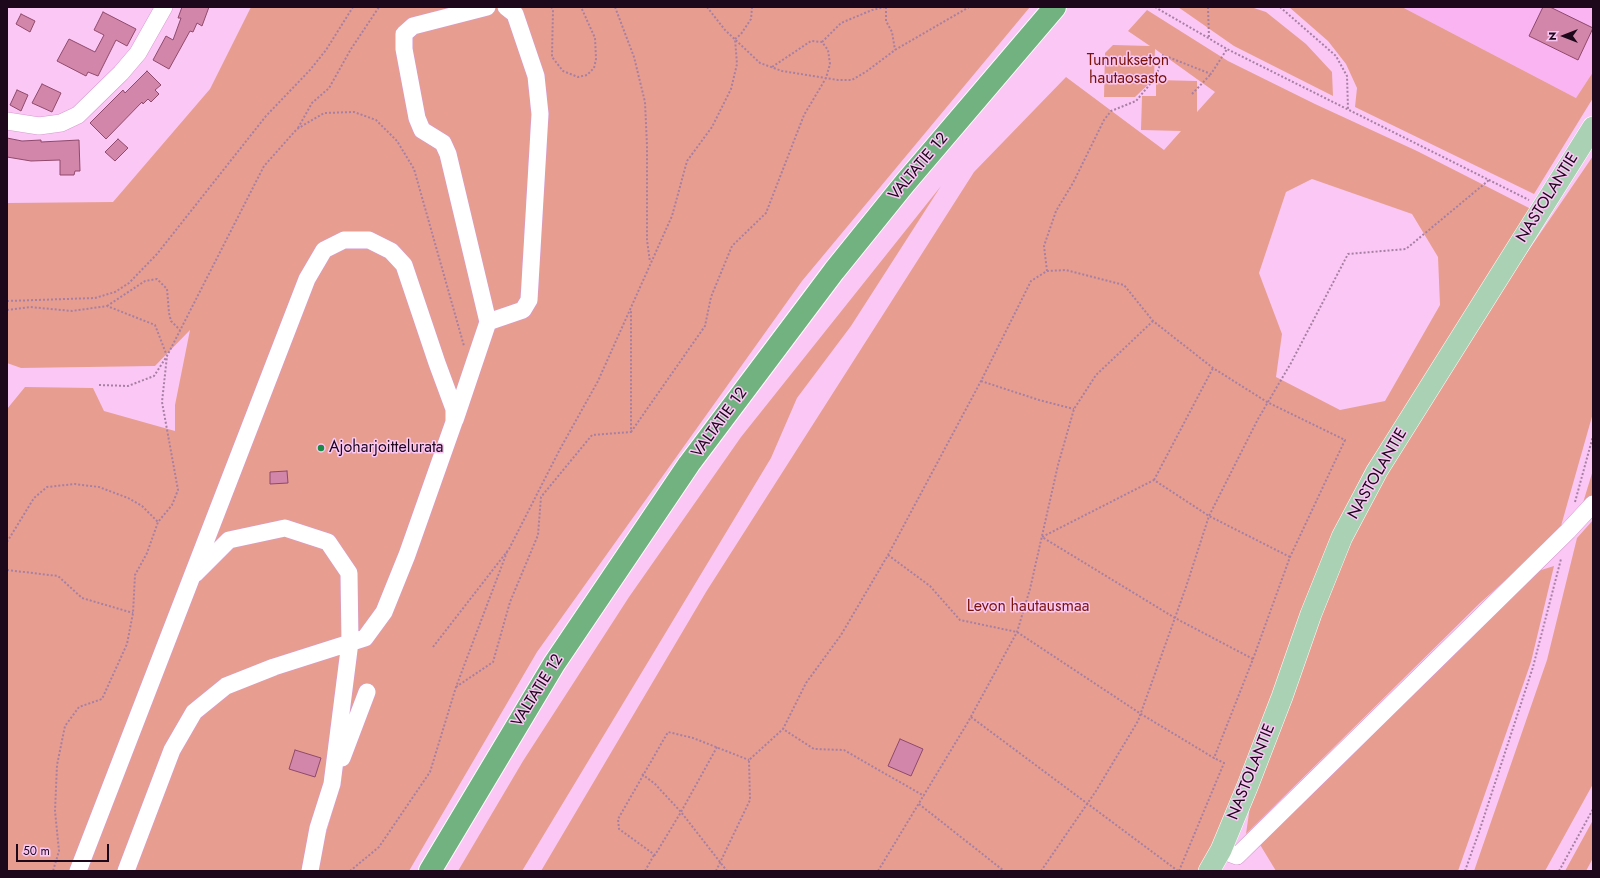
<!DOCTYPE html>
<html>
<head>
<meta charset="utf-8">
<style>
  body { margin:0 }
  #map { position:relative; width:1600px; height:878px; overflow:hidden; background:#fbc8f5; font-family:Jost,sans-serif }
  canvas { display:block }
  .frame { position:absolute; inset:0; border:8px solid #1c071b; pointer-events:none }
  .north { position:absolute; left:1544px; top:16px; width:40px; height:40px; -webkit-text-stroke:3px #fbc8f5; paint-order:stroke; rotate:270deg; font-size:11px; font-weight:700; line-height:16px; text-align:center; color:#1c071b }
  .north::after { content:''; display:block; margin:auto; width:14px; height:18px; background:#1c071b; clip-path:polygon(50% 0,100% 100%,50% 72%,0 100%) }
  .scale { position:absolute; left:16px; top:844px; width:93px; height:18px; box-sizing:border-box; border:2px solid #1c071b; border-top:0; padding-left:5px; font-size:12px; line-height:14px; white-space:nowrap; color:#1c071b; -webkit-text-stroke:3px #fbc8f5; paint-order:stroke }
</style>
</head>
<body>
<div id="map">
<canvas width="1600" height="878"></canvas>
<div class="frame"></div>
<div class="north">N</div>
<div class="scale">50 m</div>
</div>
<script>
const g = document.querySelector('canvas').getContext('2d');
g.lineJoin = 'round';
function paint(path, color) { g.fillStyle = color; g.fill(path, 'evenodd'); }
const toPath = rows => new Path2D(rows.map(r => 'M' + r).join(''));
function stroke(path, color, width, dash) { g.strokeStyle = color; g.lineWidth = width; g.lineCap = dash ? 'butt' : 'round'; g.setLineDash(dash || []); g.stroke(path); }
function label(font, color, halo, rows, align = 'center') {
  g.font = font + ' Jost,sans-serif'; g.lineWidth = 3; g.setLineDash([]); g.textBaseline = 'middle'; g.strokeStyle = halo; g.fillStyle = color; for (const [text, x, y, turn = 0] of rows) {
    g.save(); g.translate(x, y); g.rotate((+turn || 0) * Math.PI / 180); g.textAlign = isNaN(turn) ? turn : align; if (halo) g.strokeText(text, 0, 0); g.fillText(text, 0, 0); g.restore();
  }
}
const built = toPath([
  [1402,7,1593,7,1593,72,1576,98]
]);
const green = toPath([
  [251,7,1030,7,802,281,537,652,409,871,318,871,321,850,342,778,306,871,7,871,7,409,25,387,93,388,104,411,175,431,175,405,190,330,155,366,21,368,7,363,7,203,113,202,210,89],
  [1178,7,1251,7,1266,12,1306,44,1332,72,1333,96,1234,46],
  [1289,7,1402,7,1576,98,1593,72,1593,98,1534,194,1355,107,1357,88,1346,64,1328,41],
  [1147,10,1228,61,1315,104,1417,151,1531,209,1388,435,1367,466,1333,533,1276,691,1213,844,1199,871,541,871,706,592,974,172,1066,77,1164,150,1181,131,1141,130,1142,96,1156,96,1156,80,1197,81,1197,112,1215,92,1155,49,1154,79,1135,97,1104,97,1105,53,1113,45,1150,46,1128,31],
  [1312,179,1412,214,1438,257,1440,305,1385,401,1340,410,1276,377,1282,334,1259,273,1286,192],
  [1593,156,1593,413,1561,526,1508,578,1480,603,1246,834,1252,792,1348,541,1382,476,1483,317],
  [941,186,851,326,797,398,771,458,522,871,458,871,523,761,629,597,741,437],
  [1593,470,1593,494,1582,506],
  [1593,520,1593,784,1545,871,1474,871,1547,660,1577,538],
  [1554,566,1531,662,1458,871,1276,871,1259,843,1538,571],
  [1593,820,1593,858,1586,871,1565,871]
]);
const building = toPath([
  [182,7,209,7,202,26,197,23,193,32,190,31,169,69,153,60,166,36,173,40,181,18,178,18,182,7],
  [1543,7,1550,7,1593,28,1578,60,1529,36,1543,7],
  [103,12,136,29,127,46,116,40,98,76,88,72,86,76,57,61,69,39,95,52,104,35,94,30,103,12],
  [21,14,35,21,30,32,16,24,21,14],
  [147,71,161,85,155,90,159,94,151,102,148,99,143,104,142,102,106,139,90,123,123,90,125,93,147,71],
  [42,84,61,93,52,112,32,103,42,84],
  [17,90,28,95,21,111,10,105,17,90],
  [7,138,22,141,41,140,41,142,79,140,80,171,75,171,74,175,60,175,60,160,31,161,7,157,7,138],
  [118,139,128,148,115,161,105,152,118,139],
  [287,471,288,483,270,484,270,472,287,471],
  [900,739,923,749,911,776,888,766,900,739],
  [295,750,321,758,315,777,289,769,295,750]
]);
const path = toPath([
  [551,7,553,9,552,57,563,71,578,77,587,75,594,68,596,59,595,38,581,7],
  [615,7,634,57,645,102,647,146,647,240,650,262],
  [707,7,725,30,760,63,782,71,838,80,852,80,867,71,895,50,969,7],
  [886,7,886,21,892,32,895,50],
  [1155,7,1227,49,1529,200],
  [1208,7,1209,39],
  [1280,7,1336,56,1347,76,1348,109],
  [735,39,741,34,751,19,752,7],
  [822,42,841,23,872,10,885,7],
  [1192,94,1211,74],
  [298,128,312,103,329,88,351,49,379,7],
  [1047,271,1044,246,1056,211,1073,183,1104,120,1111,111,1136,101,1156,77,1163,55,1211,74,1227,49],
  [7,301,95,298,115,292,129,283,157,254,266,116,310,70,326,50,353,7],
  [107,306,145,281,157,279,167,289,169,313,171,321,180,330],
  [7,310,30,307,72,311,107,306,155,325,167,356,162,402,178,490,172,505,158,522,147,553,135,575,133,613,127,644,102,699,79,707,65,726,57,765,55,811,59,851,53,871],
  [981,381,1039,400,1074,409],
  [99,385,128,386,154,376,167,356,264,166,297,129,324,113,354,112,376,120,397,141,414,169,464,346],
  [631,432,705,326,711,297,732,246,766,213,804,115,826,78,830,64,828,50,822,42,811,41,772,67],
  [1154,480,1213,368],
  [1575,502,1593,436],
  [7,542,34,498,47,487,75,484,99,487,128,498,142,506,158,522],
  [888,555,930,586,960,620,1017,632,1141,714,1214,758,1253,659,1290,557,1345,440,1267,402,1213,368,1153,321,1124,285,1066,270,1047,271,1031,281,981,381,888,555,841,635,806,683,783,729,814,749,844,750,924,796],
  [7,570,58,576,82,598,133,613],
  [433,647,509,549,559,451,598,381,672,216,687,161,712,127,731,89,737,64,735,39],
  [1253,659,1175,618,1042,537,1154,480,1209,516,1290,557],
  [456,687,493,662,510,602,538,535,541,497,592,435,631,432,631,311],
  [971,717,1178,871],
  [717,747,681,812,655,855,619,829,618,819,668,732,693,738,749,760],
  [642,774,655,784,681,812,727,871],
  [919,804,1004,871],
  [350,871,379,847,430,772,456,687,507,552],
  [645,871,654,855],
  [716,871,750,800,749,760,783,729],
  [878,871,968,722,1017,632,1030,589,1058,465,1074,409,1096,375,1153,321],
  [1041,871,1096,791,1138,721,1186,587,1209,516,1258,419,1291,363,1348,254,1406,249,1489,180],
  [1179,871,1224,763,1214,758],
  [1465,871,1480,829,1533,667,1561,559],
  [1559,871,1593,809]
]);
const minor = toPath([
  [7,121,39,126,61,123,78,115,121,73,138,53,164,7],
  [488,322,523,310,529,300,540,114,536,76,515,14,506,7],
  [455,420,488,322,448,154,443,143,422,130,417,118,404,49,404,34,413,26,487,7],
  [195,574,229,540,285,528,328,542,349,573,350,642,332,784,318,828,310,871],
  [342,758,367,692],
  [1221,850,1237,856,1568,531,1593,504],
  [78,871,307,279,324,250,344,240,369,240,391,251,404,265,437,363,454,409,454,422,407,555,384,612,365,638,274,667,226,686,194,712,172,750,126,871]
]);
const major = toPath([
  [1209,871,1221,850,1248,785,1282,697,1311,614,1342,537,1377,471,1593,127]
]);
const highway = toPath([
  [430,871,554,664,689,464,834,271,905,183,1055,7]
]);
const markers = [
  [321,448,4,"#198b44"]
];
const parkNames = [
  ["Tunnukseton",1128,61],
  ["hautaosasto",1128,79],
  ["Levon hautausmaa",1028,607]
];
const streetNames = [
  ["VALTATIE 12",919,167,-50],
  ["NASTOLANTIE",1548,198,-58],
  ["VALTATIE 12",720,423,-54],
  ["NASTOLANTIE",1378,474,-60],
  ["VALTATIE 12",538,691,-58],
  ["NASTOLANTIE",1252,772,-68]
];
const poiNames = [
  ["Ajoharjoittelurata",329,448]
];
paint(built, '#fab4f2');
paint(green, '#e79e91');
paint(building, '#d286a9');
stroke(building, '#8f496c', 1);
stroke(minor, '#d799d0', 18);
stroke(major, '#fff', 22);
stroke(highway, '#fff', 24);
stroke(path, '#a77fa3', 2, [2, 2]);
stroke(minor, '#fff', 17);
stroke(major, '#aad1b3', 21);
stroke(highway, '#71b280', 22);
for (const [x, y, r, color] of markers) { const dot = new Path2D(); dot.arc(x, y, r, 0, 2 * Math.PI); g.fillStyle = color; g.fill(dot); stroke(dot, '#fbc8f5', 1.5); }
label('16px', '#781309', '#fbc8f5', parkNames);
label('16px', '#1c071b', '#fbc8f5', streetNames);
label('16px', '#1c071b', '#fbc8f5', poiNames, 'left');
</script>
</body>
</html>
